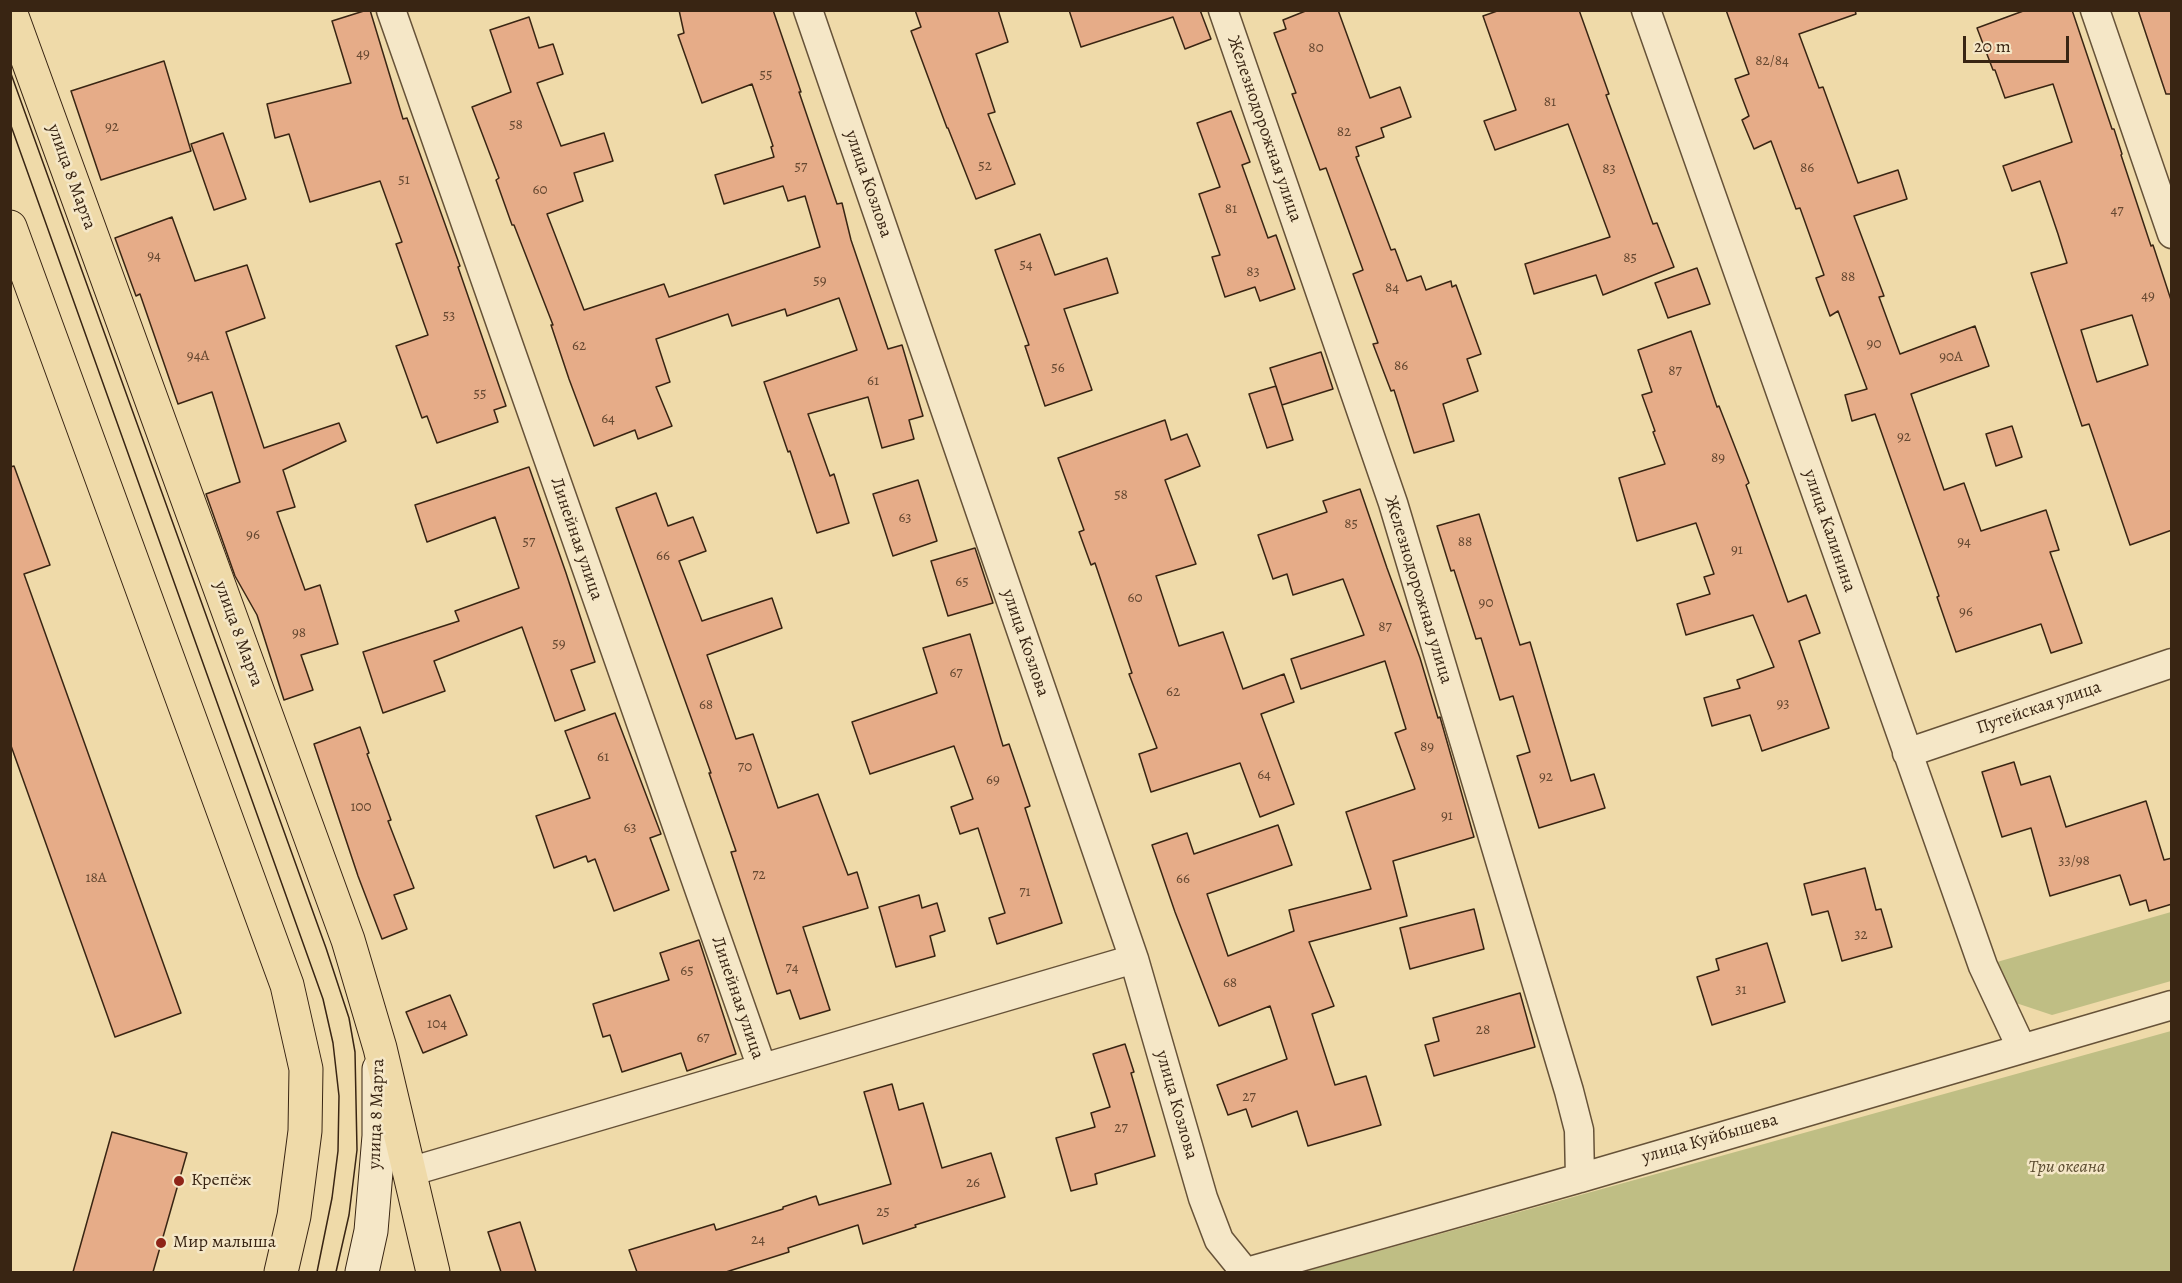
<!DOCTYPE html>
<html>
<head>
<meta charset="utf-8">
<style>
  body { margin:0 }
  #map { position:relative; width:2182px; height:1283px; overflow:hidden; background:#efdaa9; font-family:Alegreya,serif }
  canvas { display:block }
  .frame { position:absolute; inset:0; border:12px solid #392513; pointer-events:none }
  .scale { position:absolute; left:1963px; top:36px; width:106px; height:27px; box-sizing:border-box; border:3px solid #392513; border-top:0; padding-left:8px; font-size:18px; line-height:21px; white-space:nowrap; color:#392513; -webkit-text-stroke:4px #f5e7c7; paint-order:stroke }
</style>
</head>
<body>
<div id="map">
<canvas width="2182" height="1283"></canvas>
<div class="frame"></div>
<div class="scale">20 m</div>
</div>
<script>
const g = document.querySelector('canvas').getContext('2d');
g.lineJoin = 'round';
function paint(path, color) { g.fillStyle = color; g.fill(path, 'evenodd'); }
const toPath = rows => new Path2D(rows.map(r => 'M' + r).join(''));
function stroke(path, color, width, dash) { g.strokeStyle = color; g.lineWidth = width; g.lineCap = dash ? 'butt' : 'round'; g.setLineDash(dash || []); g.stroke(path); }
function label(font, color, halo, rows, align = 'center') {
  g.font = font + ' Alegreya,serif'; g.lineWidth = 5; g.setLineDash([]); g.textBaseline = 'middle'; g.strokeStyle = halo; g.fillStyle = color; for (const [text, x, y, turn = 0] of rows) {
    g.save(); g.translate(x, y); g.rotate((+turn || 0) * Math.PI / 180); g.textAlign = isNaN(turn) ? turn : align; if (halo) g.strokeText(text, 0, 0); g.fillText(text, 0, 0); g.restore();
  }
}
const green = toPath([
  [2171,912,2171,981,2052,1015,2016,1003,1997,962],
  [2171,1031,2171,1272,1303,1272]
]);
const building = toPath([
  [367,10,370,10,403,119,407,118,460,266,458,267,506,406,494,410,498,422,437,443,427,416,422,418,396,346,428,335,396,244,402,242,380,181,310,202,289,134,275,138,267,104,351,83,332,21,367,10],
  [679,10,773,10,801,92,799,92,837,204,842,203,851,240,888,349,902,345,923,416,909,420,914,439,882,448,868,397,808,414,830,476,834,474,849,523,817,533,790,451,788,452,764,382,857,350,839,298,787,316,785,309,732,326,728,314,656,339,670,382,656,387,672,426,638,439,635,430,594,446,569,379,551,325,553,325,514,225,512,225,496,180,499,178,472,107,511,92,490,30,529,17,539,48,553,44,563,74,537,83,561,146,604,133,613,161,574,173,583,201,547,214,584,310,664,284,669,297,820,247,805,196,788,201,783,186,724,204,715,175,774,157,771,147,773,146,752,84,702,103,678,35,684,33,679,10],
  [915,10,998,10,1008,42,976,54,995,112,988,114,1015,184,976,199,948,128,947,128,911,31,921,27,915,10],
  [1069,10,1200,10,1211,39,1185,49,1173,17,1081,47,1069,10],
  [1308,10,1338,10,1370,98,1400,87,1411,117,1381,128,1384,137,1356,147,1359,156,1356,157,1391,250,1395,249,1407,281,1421,276,1426,290,1451,281,1452,287,1456,285,1481,354,1467,359,1478,391,1443,404,1454,441,1414,453,1394,390,1391,391,1373,344,1378,343,1353,274,1363,270,1326,168,1320,170,1292,94,1296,93,1274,33,1286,29,1283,20,1308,10],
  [1500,10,1579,10,1609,94,1606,95,1653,224,1657,223,1674,267,1603,295,1596,275,1534,294,1525,264,1610,237,1568,124,1495,150,1484,121,1516,110,1483,16,1500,10],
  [1726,10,1855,10,1856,14,1799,34,1819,88,1823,87,1858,183,1898,170,1907,199,1854,216,1884,296,1879,297,1900,354,1975,326,1989,366,1911,394,1944,490,1964,483,1981,531,2046,510,2059,550,2050,552,2082,643,2051,653,2041,624,1956,652,1937,597,1939,596,1875,414,1852,421,1845,395,1867,389,1838,311,1830,316,1816,278,1824,275,1800,208,1796,209,1771,141,1754,149,1742,120,1749,116,1735,79,1749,74,1726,10],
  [2026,10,2072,10,2112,129,2114,129,2122,154,2121,155,2151,246,2153,245,2172,303,2172,530,2130,545,2089,424,2082,426,2031,273,2067,263,2058,234,2040,181,2012,191,2003,166,2072,142,2053,84,2005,98,1995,70,1993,70,1977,28,2026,10],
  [2132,315,2148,365,2097,382,2081,330,2132,315],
  [2138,10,2172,10,2172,94,2166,94,2138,10],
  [164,61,191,151,101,180,71,91,164,61],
  [1231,111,1250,162,1242,165,1268,238,1276,235,1295,289,1260,301,1255,287,1225,297,1212,257,1220,255,1199,194,1220,187,1197,123,1231,111],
  [223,133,246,199,214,210,191,144,223,133],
  [172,217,195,281,247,265,265,318,226,332,264,448,339,423,346,441,283,470,295,507,277,512,305,590,320,585,338,644,301,655,313,690,284,700,257,615,235,576,206,494,240,482,212,392,178,404,140,294,136,296,115,238,172,217],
  [1040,234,1055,275,1107,258,1118,293,1064,309,1092,390,1045,406,1025,346,1029,345,995,250,1040,234],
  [1697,268,1710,304,1668,318,1655,283,1697,268],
  [1691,331,1717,407,1719,406,1749,483,1746,485,1788,602,1806,595,1820,633,1799,641,1829,728,1762,751,1750,715,1712,726,1704,698,1740,688,1737,680,1774,667,1753,615,1686,635,1677,604,1710,594,1704,577,1714,574,1696,523,1637,541,1619,478,1665,464,1653,432,1655,431,1642,395,1652,392,1638,350,1691,331],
  [1321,352,1333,389,1282,405,1270,368,1321,352],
  [1276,386,1293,440,1267,448,1249,394,1276,386],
  [1165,420,1171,440,1187,434,1200,466,1165,480,1196,564,1156,576,1179,646,1223,632,1243,689,1284,674,1294,702,1261,714,1294,804,1260,817,1240,763,1151,792,1139,754,1157,748,1129,674,1132,673,1095,563,1091,565,1079,532,1084,530,1058,458,1165,420],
  [2012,426,2022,457,1996,466,1986,434,2012,426],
  [14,466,50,565,24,574,181,1013,115,1037,10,743,10,467,14,466],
  [529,467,566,573,595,662,571,670,585,710,555,721,522,627,434,661,445,691,383,713,363,652,459,621,455,611,519,588,495,517,427,542,415,505,529,467],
  [918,480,937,541,893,556,873,494,918,480],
  [1360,489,1387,568,1420,658,1438,718,1440,717,1474,837,1393,861,1407,916,1309,942,1334,1006,1312,1014,1335,1085,1366,1076,1381,1125,1308,1146,1297,1111,1252,1127,1246,1109,1228,1115,1217,1085,1287,1059,1270,1006,1219,1026,1175,912,1152,845,1187,833,1194,854,1278,825,1292,865,1207,894,1228,956,1294,931,1289,910,1371,889,1346,812,1415,789,1395,733,1406,729,1385,661,1301,689,1291,659,1364,635,1343,579,1293,595,1287,574,1273,579,1258,535,1327,512,1323,501,1360,489],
  [656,493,668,526,693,517,706,551,679,561,702,621,772,598,782,628,707,655,736,739,753,734,778,808,818,794,848,875,857,872,868,908,803,927,830,1010,800,1019,790,990,777,994,731,852,736,851,709,773,711,773,616,508,656,493],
  [1479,514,1520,645,1530,642,1571,781,1594,774,1605,808,1539,828,1517,756,1530,752,1513,696,1500,700,1481,638,1476,639,1454,570,1451,571,1437,526,1479,514],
  [975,548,993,603,948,616,931,561,975,548],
  [970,634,1003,746,1009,744,1030,806,1025,808,1062,923,997,944,989,918,1005,913,978,828,960,834,951,807,973,799,954,746,870,774,852,722,937,693,923,648,970,634],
  [615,713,661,834,650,838,669,890,614,911,595,859,588,862,586,856,554,868,536,816,590,798,565,731,615,713],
  [360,727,369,753,367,754,391,820,388,821,414,888,394,895,407,929,382,939,358,876,314,744,360,727],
  [2014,762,2021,785,2050,776,2066,827,2146,801,2164,860,2172,858,2172,904,2149,911,2146,900,2130,905,2120,875,2050,896,2031,828,2002,837,1982,772,2014,762],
  [1865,868,1876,910,1881,909,1892,947,1842,961,1828,911,1812,915,1804,884,1865,868],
  [919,895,922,908,937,903,945,931,930,936,935,956,896,967,879,907,919,895],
  [1474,909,1484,949,1410,969,1400,928,1474,909],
  [699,940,736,1054,687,1071,681,1053,622,1072,610,1035,603,1037,593,1004,669,980,660,953,699,940],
  [1767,943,1785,1002,1712,1025,1697,977,1719,970,1716,959,1767,943],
  [1520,993,1535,1047,1434,1076,1425,1045,1439,1041,1433,1018,1520,993],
  [450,995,467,1035,423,1053,406,1012,450,995],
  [1125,1044,1134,1072,1131,1073,1155,1156,1095,1174,1097,1184,1071,1191,1056,1138,1095,1127,1091,1113,1110,1107,1093,1054,1125,1044],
  [892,1084,899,1110,923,1103,942,1168,991,1153,1005,1197,915,1225,916,1227,863,1244,858,1225,788,1248,789,1252,726,1272,637,1272,629,1250,714,1224,716,1230,783,1209,783,1207,816,1196,819,1205,891,1184,864,1092,892,1084],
  [112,1132,187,1153,153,1272,73,1272,112,1132],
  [520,1222,536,1272,501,1272,488,1232,520,1222]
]);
const minor = toPath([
  [391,10,762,1068],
  [808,10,1134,959,1203,1198,1219,1240,1245,1272],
  [1223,10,1393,503,1569,1091,1579,1130,1580,1178],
  [1646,10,1983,966,2021,1047],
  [2095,10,2172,234],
  [1907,753,2172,663],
  [409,1172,1134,959],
  [1247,1272,1580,1178,2172,1005]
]);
const secondary = toPath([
  [362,1272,371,1231,379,1136,379,1069]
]);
const primary = toPath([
  [10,11,348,940,380,1048,433,1272],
  [10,227,287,985,306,1069,305,1131,294,1216,281,1272]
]);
const tram = toPath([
  [10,71,326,948,349,1018,355,1052,357,1150,349,1215,336,1272],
  [10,123,323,999,333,1043,339,1096,338,1151,332,1198,317,1272]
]);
const markers = [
  [179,1181,6,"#8f2418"],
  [161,1243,6,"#8f2418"]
];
const numberNames = [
  ["80",1316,48],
  ["49",363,54],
  ["82/84",1772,61],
  ["55",766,75],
  ["81",1550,102],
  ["58",516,125],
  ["92",112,127],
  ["82",1344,132],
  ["52",985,166],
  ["57",801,167],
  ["86",1807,168],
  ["83",1609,169],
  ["51",404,180],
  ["60",540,190],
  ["81",1231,209],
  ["47",2117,211],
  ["94",154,256],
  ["85",1630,258],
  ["54",1026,265],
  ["83",1253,272],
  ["88",1848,277],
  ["59",820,281],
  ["84",1392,288],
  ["49",2148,296],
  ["53",449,316],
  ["90",1874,344],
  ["62",579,346],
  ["94А",198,356],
  ["90А",1951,357],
  ["86",1401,366],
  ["56",1058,368],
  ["87",1675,371],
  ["61",873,381],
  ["55",480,394],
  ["64",608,419],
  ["92",1904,437],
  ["89",1718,458],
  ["58",1121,495],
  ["63",905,518],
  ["85",1351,524],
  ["96",253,535],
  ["57",529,542],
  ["88",1465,542],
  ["94",1964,542],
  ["91",1737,550],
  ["66",663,556],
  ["65",962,582],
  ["60",1135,598],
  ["90",1486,603],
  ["96",1966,612],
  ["87",1385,627],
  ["98",299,633],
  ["59",559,644],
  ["67",956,673],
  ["62",1173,692],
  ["93",1783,704],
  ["68",706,705],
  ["89",1427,747],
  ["61",603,757],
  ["70",745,767],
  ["64",1264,775],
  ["92",1546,777],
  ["69",993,780],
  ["100",361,807],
  ["91",1447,816],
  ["63",630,828],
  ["33/98",2074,861],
  ["72",759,875],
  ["18А",96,878],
  ["66",1183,879],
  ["71",1025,892],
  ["32",1861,935],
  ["74",792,968],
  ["65",687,971],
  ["68",1230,983],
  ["31",1741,990],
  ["104",437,1024],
  ["28",1483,1030],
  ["67",703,1038],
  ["27",1249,1097],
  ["27",1121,1128],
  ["26",973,1183],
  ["25",883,1212],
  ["24",758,1240]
];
const streetNames = [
  ["Железнодорожная улица",1264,129,71],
  ["улица 8 Марта",71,177,70],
  ["улица Козлова",868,184,71],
  ["улица Калинина",1829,531,71],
  ["Линейная улица",576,539,71],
  ["Железнодорожная улица",1418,590,73],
  ["улица 8 Марта",238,634,70],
  ["улица Козлова",1025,643,71],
  ["Путейская улица",2039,708,-19],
  ["Линейная улица",737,998,71],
  ["улица Козлова",1176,1105,74],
  ["улица 8 Марта",377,1114,-88],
  ["улица Куйбышева",1710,1139,-16]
];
const parkNames = [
  ["Три океана",2067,1168]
];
const poiNames = [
  ["Крепёж",191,1181],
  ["Мир малыша",173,1243]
];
paint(green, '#bfbe84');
paint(building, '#e6ac88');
stroke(building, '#392513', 1.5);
stroke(minor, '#665238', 31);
stroke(secondary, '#392513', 35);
stroke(primary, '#392513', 35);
stroke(minor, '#f5e7c7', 28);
stroke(secondary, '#f5e7c7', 33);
stroke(primary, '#efdaa9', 33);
stroke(tram, '#392513', 1.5);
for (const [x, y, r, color] of markers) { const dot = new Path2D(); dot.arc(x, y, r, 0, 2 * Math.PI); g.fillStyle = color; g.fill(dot); stroke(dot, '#f5e7c7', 2); }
label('15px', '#644730', null, numberNames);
label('18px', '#392513', '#f5e7c7', streetNames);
label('italic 18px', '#5a4b2f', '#f5e7c7', parkNames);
label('18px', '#392513', '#f5e7c7', poiNames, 'left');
</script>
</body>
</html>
